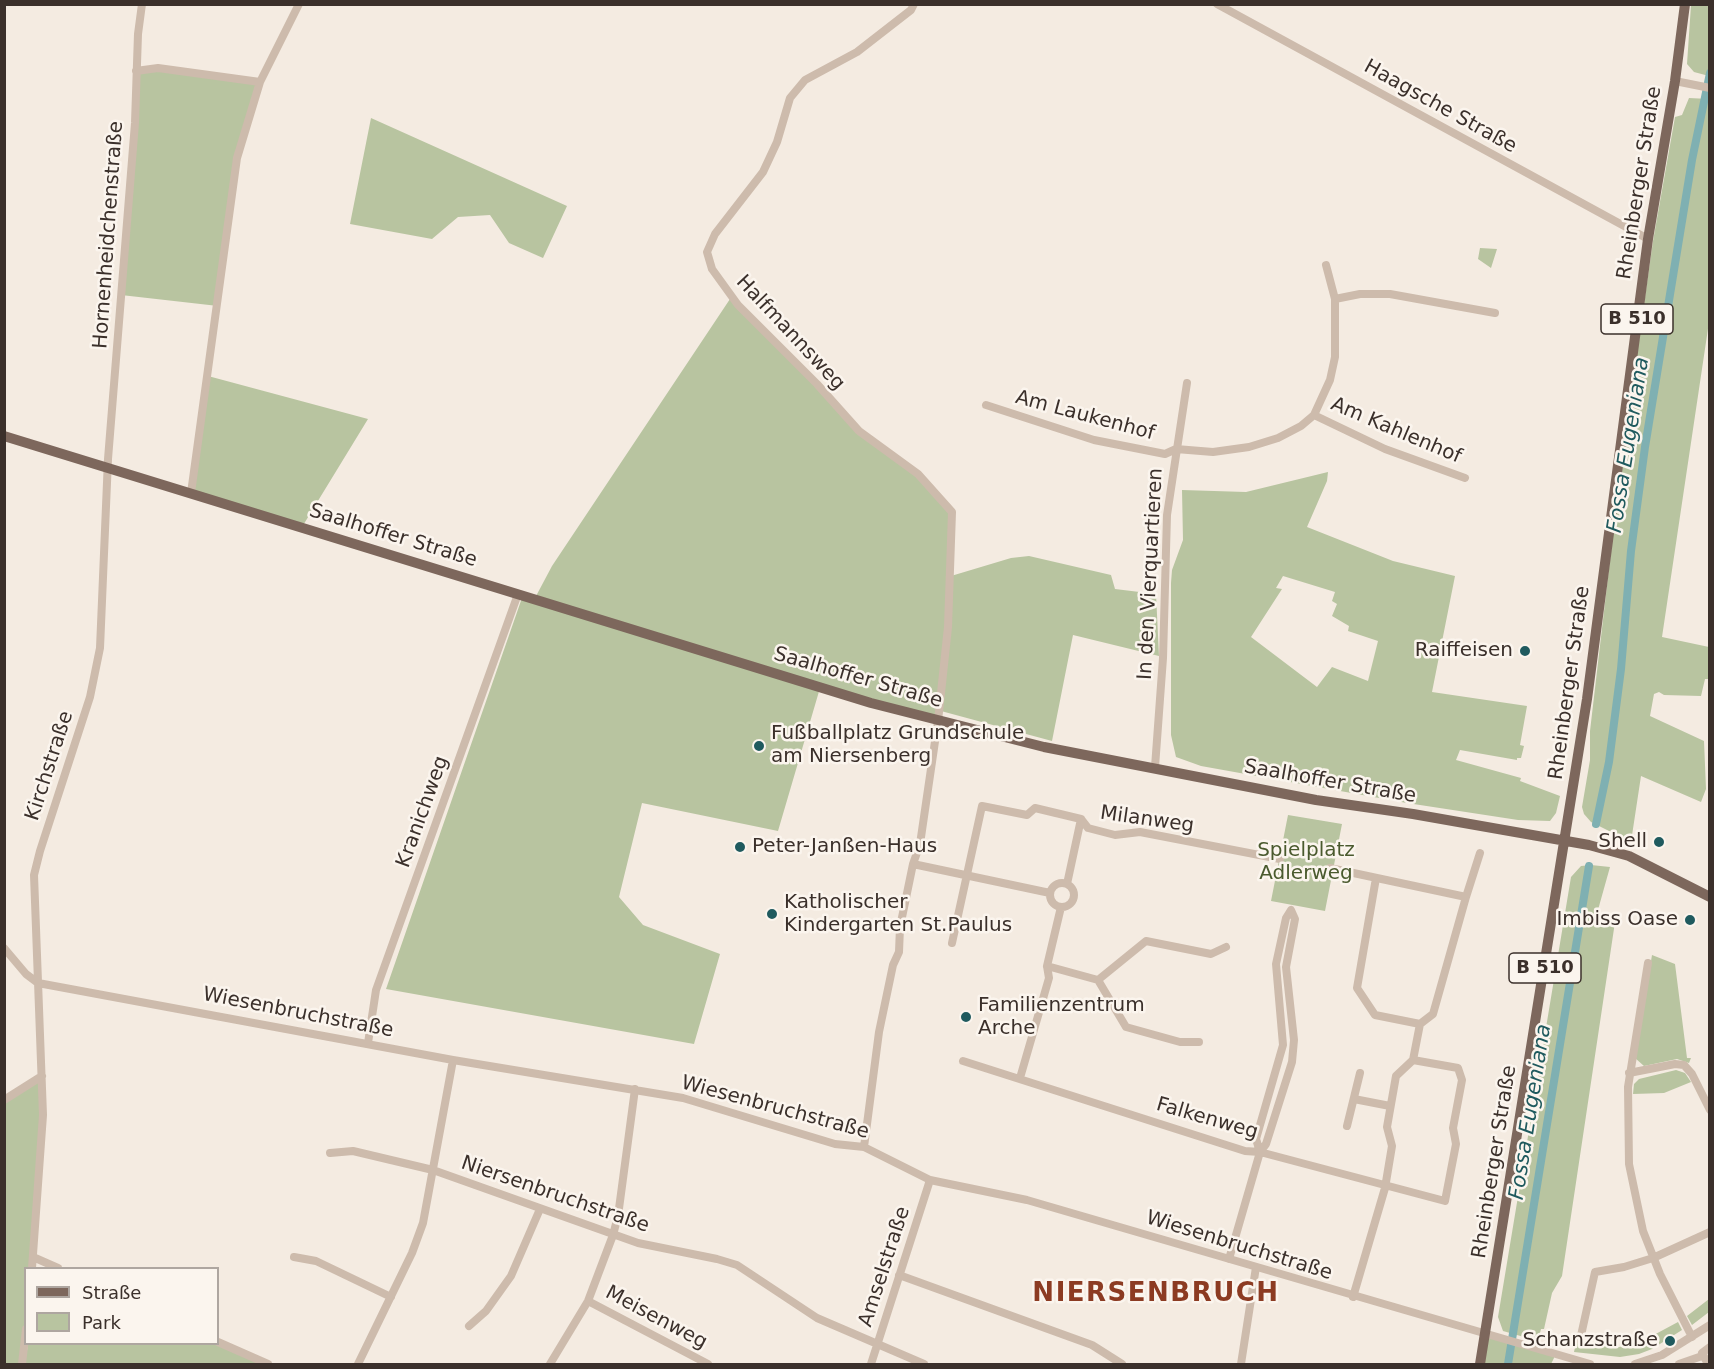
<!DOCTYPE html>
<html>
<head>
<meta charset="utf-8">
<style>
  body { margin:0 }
  #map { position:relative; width:1714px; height:1369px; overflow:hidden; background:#f4ebe1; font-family:"DejaVu Sans",sans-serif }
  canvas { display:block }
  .frame { position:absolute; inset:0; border:6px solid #3b302b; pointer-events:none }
  .legend { position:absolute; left:24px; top:1267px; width:195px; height:78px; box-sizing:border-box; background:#fbf5ee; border:2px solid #aea6a0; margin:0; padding:8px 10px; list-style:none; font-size:18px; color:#3b302b }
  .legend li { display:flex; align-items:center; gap:12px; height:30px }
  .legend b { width:30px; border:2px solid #aea6a0 }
</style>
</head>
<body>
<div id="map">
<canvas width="1714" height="1369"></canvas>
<div class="frame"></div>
<ul class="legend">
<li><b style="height:8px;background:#7d675c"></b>Straße</li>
<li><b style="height:16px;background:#b8c4a0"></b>Park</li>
</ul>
</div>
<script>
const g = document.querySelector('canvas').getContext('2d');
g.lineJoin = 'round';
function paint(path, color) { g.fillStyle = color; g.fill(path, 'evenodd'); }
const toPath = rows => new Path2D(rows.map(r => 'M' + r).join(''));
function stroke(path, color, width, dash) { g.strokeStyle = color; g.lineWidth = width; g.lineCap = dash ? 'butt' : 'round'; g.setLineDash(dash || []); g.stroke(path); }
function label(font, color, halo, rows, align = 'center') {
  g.font = font + ' "DejaVu Sans",sans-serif'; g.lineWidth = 5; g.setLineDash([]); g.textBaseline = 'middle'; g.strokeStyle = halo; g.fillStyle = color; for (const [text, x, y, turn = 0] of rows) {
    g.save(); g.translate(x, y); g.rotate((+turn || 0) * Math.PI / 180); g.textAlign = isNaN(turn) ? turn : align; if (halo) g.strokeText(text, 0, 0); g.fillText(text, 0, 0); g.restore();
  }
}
const green = toPath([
  [1691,5,1709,5,1709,76,1694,72,1687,64],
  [158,68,260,82,237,159,218,306,121,295,136,71],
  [1689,98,1709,99,1709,322,1662,637,1709,647,1709,679,1705,679,1701,696,1664,695,1659,692,1654,694,1650,716,1704,741,1706,789,1701,802,1641,776,1631,842,1591,822,1584,814,1582,807,1590,760,1590,731,1621,466,1653,241,1675,117,1682,115],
  [371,118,567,206,543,258,509,243,490,215,458,217,432,239,350,224],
  [1480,248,1497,249,1491,268,1478,259],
  [732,296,861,434,917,474,955,515,951,576,1011,558,1029,556,1111,575,1115,589,1156,594,1159,656,1073,635,1052,741,941,711,938,721,820,688,778,831,642,803,619,897,643,925,720,954,694,1044,386,989,523,595,535,598,552,566],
  [208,376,368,419,302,527,191,493],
  [1328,472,1327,481,1307,527,1393,561,1455,576,1432,692,1527,706,1520,745,1524,746,1521,758,1517,758,1517,760,1460,750,1456,760,1521,778,1520,781,1560,796,1556,813,1550,821,1518,820,1407,803,1201,766,1176,757,1171,735,1171,583,1172,570,1183,540,1182,490,1246,492],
  [1283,576,1335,592,1332,601,1337,604,1332,616,1349,626,1348,631,1378,641,1368,681,1332,667,1317,687,1251,637,1282,589,1276,588],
  [1288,815,1342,824,1325,911,1271,901],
  [1591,865,1610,867,1596,917,1615,922,1562,1276,1552,1293,1544,1329,1541,1329,1538,1341,1503,1331,1498,1317,1571,877,1581,866],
  [1652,955,1675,964,1687,1058,1691,1058,1689,1063,1677,1059,1644,1066,1635,1058],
  [1676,1070,1685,1073,1691,1082,1664,1093,1633,1094,1634,1084,1639,1079],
  [42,1076,32,1268,26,1268,26,1329,22,1364,5,1364,5,1100],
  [1709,1299,1709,1312,1692,1325,1687,1316],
  [1678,1322,1682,1330,1652,1349,1639,1354,1620,1357,1574,1352,1576,1343,1619,1347,1637,1344],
  [1484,1335,1554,1355,1554,1358,1551,1364,1479,1364],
  [28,1344,218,1344,265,1364,25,1364]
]);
const canal = toPath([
  [1596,824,1609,762,1621,669,1631,551,1645,447,1692,160,1710,73],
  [1508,1364,1589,866]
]);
const minor = toPath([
  [1217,4,1648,239],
  [136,71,158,68,260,82],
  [1675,81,1710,88],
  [1335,299,1360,294,1390,294,1495,313],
  [986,405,1094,440,1165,454,1176,449],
  [1314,415,1385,449,1465,478],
  [1176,449,1213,452,1249,447,1278,438,1301,426,1314,415,1330,380,1335,357,1335,299,1326,265],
  [191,493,237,158,260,82,299,4],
  [1155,767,1163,658,1167,515,1187,383],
  [913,864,1050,893],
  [1330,868,1466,897,1433,1014,1420,1024,1413,1060,1396,1076,1387,1127,1392,1146,1385,1188,1353,1297],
  [1376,878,1357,988,1375,1015,1420,1024],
  '1050 895a12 12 0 1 1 24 0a12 12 0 1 1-24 0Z',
  [1067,884,1081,819],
  [1466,897,1480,853],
  [952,943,982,806,1027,815,1035,808,1081,819,1088,828,1115,835,1140,832,1280,859],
  [4,948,26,974,38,983,453,1060,683,1098,835,1144,864,1147,930,1180,1027,1200,1590,1364],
  [1648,963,1628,1087,1629,1164,1643,1231,1660,1274,1692,1337],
  [1047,966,1098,980,1146,941,1211,954,1226,947],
  [1098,980,1126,1027,1180,1042,1199,1042],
  [368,1043,376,990,518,594],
  [963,1061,1245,1151,1260,1152,1445,1201,1456,1144,1453,1128,1462,1080,1458,1068,1413,1060],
  [1629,1073,1675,1064,1684,1065,1692,1074,1710,1110],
  [1020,1078,1049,978,1047,966,1061,907],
  [1354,1099,1390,1106],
  [4,1100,42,1076],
  [1347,1126,1360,1073],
  [864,1147,879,1032,893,965,899,952,900,927,913,864,920,844,938,721,948,627,952,512,918,474,859,431,817,384,738,305,712,269,707,252,715,234,763,172,777,142,790,98,805,80,857,52,911,10,914,4],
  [330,1153,353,1151,433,1170,638,1243,717,1259,737,1265,817,1318,924,1364],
  [33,1257,58,1268],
  [294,1257,316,1261,391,1297],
  [1229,1259,1260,1152,1266,1144,1292,1062,1294,1040,1286,967,1295,919,1291,910,1286,918,1276,964,1283,1045,1256,1139,1260,1152],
  [32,1268,43,1115,34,875,40,851,90,697,100,648,108,459,135,123,138,34,142,4],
  [899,1275,1092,1345,1122,1364],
  [588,1301,708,1364],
  [469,1326,486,1311,511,1276,540,1209],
  [1580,1340,1595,1272,1624,1267,1653,1258,1710,1232],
  [218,1342,268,1364],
  [22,1364,26,1329],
  [358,1364,412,1253,423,1223,453,1060],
  [550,1364,588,1301,613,1235,618,1216,635,1089],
  [871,1364,930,1180],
  [1241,1364,1256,1267],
  [1635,1364,1662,1355,1710,1325],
  [1679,1364,1702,1356],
  [1708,1364,1702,1353,1710,1347]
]);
const major = toPath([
  [4,436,871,703,1044,747,1316,800,1413,814,1589,845,1629,856,1710,897],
  [1480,1364,1587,699,1648,239,1675,81,1685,4]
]);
const markers = [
  [1525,651,6,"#1f5a5e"],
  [759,746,6,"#1f5a5e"],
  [1659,842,6,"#1f5a5e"],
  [740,847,6,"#1f5a5e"],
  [772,914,6,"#1f5a5e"],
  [1690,920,6,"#1f5a5e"],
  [966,1017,6,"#1f5a5e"],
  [1670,1341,6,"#1f5a5e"]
];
const shields = [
  [1637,319,72],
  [1545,968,72]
];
const shieldNames = [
  ["B 510",1637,319],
  ["B 510",1545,968]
];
const streetNames = [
  ["Haagsche Straße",1440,107,29],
  ["Rheinberger Straße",1640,183,-81],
  ["Hornenheidchenstraße",109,235,-86],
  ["Halfmannsweg",790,333,47],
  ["Am Laukenhof",1085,416,15],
  ["Am Kahlenhof",1396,431,23],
  ["Saalhoffer Straße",393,536,17],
  ["In den Vierquartieren",1151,574,-87],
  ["Saalhoffer Straße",858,678,16],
  ["Rheinberger Straße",1570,683,-82],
  ["Kirchstraße",50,766,-72],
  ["Saalhoffer Straße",1330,782,10],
  ["Kranichweg",423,812,-70],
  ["Milanweg",1147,820,8],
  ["Wiesenbruchstraße",298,1013,11],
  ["Wiesenbruchstraße",775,1108,15],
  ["Falkenweg",1207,1119,16],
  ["Rheinberger Straße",1495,1162,-81],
  ["Niersenbruchstraße",555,1195,19],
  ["Wiesenbruchstraße",1239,1246,17],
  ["Amselstraße",885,1267,-72],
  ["Meisenweg",656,1318,28]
];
const poiNames = [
  ["Raiffeisen",1513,651],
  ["Fußballplatz Grundschule",771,734,"left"],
  ["am Niersenberg",771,757,"left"],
  ["Shell",1647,842],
  ["Peter-Janßen-Haus",752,847,"left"],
  ["Katholischer",784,903,"left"],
  ["Kindergarten St.Paulus",784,926,"left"],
  ["Imbiss Oase",1678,920],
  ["Familienzentrum",978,1006,"left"],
  ["Arche",978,1029,"left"],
  ["Schanzstraße",1658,1341]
];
const parkNames = [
  ["Spielplatz",1306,851],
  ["Adlerweg",1306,874]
];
const waterNames = [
  ["Fossa Eugeniana",1629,445,-81],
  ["Fossa Eugeniana",1531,1112,-81]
];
const districtNames = [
  ["NIERSENBRUCH",1156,1294]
];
paint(green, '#b8c4a0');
stroke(canal, '#7fb0b2', 8);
stroke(minor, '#cdbbac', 8);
stroke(major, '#7d675c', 10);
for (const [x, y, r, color] of markers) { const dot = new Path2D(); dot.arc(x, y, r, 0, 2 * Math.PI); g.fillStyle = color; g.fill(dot); stroke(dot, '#fbf5ee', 2); }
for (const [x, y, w] of shields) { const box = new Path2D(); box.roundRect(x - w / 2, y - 15, w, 30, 4.5); g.fillStyle = '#fbf5ee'; g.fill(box); stroke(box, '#3b302b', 1.5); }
label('bold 18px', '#3b302b', null, shieldNames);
label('20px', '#3b302b', '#fbf5ee', streetNames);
label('20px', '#3b302b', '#fbf5ee', poiNames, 'right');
label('20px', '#4a5a2e', '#fbf5ee', parkNames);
label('italic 21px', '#1f5a5e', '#fbf5ee', waterNames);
g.letterSpacing = '1.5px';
label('bold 26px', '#8c3b22', '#fbf5ee', districtNames);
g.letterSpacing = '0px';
</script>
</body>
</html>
